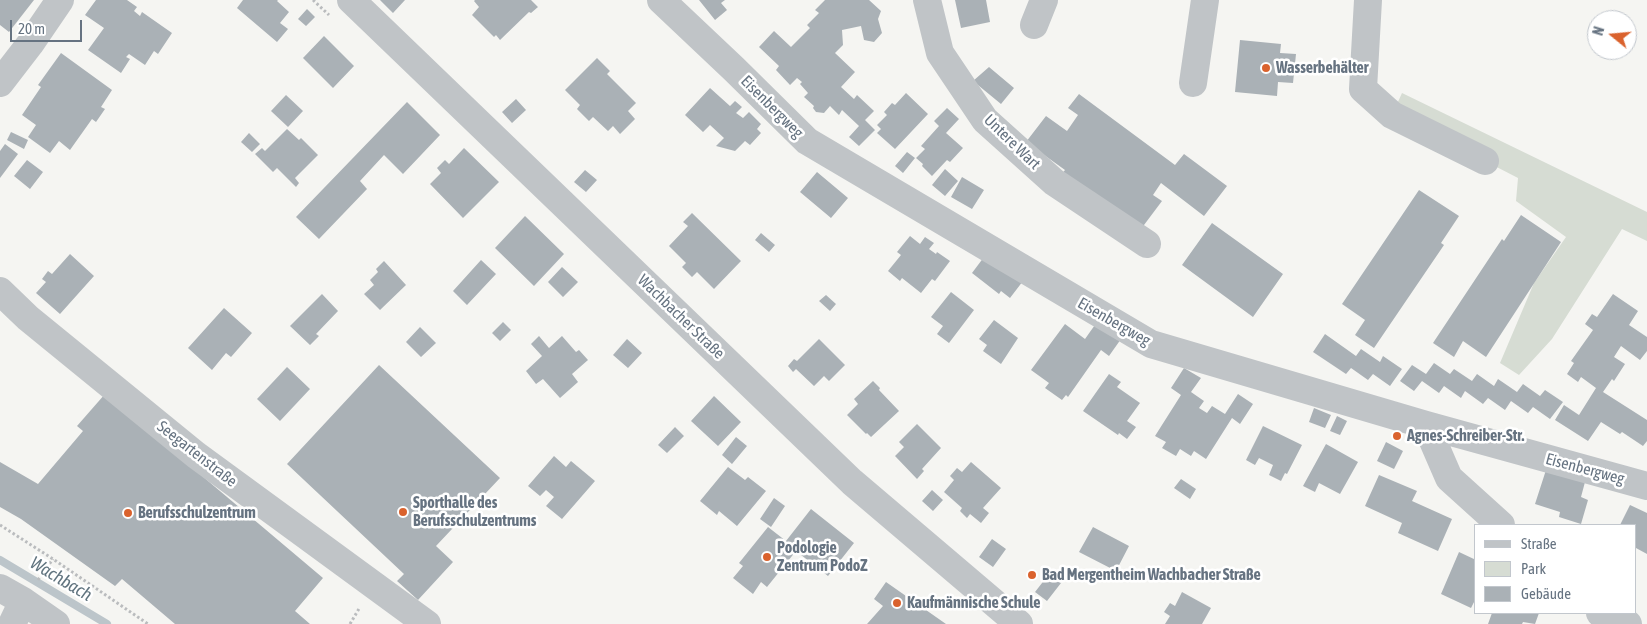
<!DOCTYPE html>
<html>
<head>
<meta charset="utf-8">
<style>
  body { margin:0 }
  #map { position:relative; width:1647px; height:624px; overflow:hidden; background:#f5f5f2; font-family:"Asap Condensed",sans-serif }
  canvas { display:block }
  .legend { position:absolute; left:1474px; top:524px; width:162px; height:90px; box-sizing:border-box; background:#fff; border:1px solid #c2c7cd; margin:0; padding:6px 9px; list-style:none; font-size:15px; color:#667381 }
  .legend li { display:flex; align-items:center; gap:10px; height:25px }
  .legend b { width:25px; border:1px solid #c2c7cd }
  .north { position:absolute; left:1587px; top:10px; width:50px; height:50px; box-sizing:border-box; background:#fff; border:1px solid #c2c7cd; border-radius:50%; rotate:287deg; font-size:14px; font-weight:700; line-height:20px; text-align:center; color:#667381 }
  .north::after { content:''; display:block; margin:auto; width:18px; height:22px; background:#da622d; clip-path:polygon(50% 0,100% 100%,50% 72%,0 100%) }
  .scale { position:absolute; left:10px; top:20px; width:72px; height:22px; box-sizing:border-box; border:2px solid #667381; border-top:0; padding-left:6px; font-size:15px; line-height:18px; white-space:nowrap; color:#667381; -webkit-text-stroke:4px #fff; paint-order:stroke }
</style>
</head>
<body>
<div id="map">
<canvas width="1647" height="624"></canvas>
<ul class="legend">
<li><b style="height:6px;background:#c0c4c7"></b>Straße</li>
<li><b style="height:14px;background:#d6dcd3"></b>Park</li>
<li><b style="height:14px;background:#aab1b6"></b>Gebäude</li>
</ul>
<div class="north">N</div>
<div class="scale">20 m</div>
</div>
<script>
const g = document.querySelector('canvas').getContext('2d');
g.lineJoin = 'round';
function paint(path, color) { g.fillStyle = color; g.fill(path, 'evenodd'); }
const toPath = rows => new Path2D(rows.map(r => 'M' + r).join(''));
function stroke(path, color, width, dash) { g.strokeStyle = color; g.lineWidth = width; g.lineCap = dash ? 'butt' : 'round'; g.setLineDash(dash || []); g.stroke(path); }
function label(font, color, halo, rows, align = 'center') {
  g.font = font + ' "Asap Condensed",sans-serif'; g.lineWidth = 5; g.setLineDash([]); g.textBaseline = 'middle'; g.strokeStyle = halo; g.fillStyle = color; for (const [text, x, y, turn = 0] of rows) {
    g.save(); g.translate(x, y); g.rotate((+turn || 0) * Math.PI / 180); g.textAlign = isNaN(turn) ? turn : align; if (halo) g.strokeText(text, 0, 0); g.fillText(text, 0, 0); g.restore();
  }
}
const green = toPath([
  [1402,93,1647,212,1647,241,1622,229,1552,339,1519,375,1500,363,1534,283,1566,237,1516,201,1518,178,1485,161,1392,115]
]);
const stream = toPath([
  [0,560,107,624]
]);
const building = toPath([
  [0,0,34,0,9,32,0,25],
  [96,0,127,0,137,7,134,11,140,16,142,12,172,33,158,54,154,51,145,65,129,54,126,57,130,59,121,73,88,50,104,28,85,15],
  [243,0,278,0,277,1,289,12,280,23,288,29,277,42,237,8],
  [380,0,405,0,393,13],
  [475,0,531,0,538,7,531,13,529,12,500,40,496,35,494,37,472,15,479,7,474,1],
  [699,0,725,0,721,3,727,10,715,20],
  [825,0,869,0,881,11,878,19,882,33,874,42,864,40,861,26,842,30,843,45,835,53,855,72,841,87,854,99,857,95,874,111,865,120,875,130,859,146,849,137,859,126,842,110,839,115,830,106,824,113,816,112,813,108,814,106,804,97,808,93,800,84,802,82,797,78,790,85,776,70,779,66,759,47,774,31,791,47,810,28,807,25,819,13,815,10],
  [955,0,986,0,990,22,961,28],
  [307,9,315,17,306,26,298,19],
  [324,36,354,66,333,88,303,58],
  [1240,40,1281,44,1280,53,1296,54,1293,83,1278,82,1277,96,1235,92],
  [61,53,112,90,101,107,105,109,96,122,92,119,70,150,59,141,50,153,28,137,36,125,22,115,41,87,38,85],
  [597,58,610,71,607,74,636,103,628,111,635,119,620,134,613,126,608,131,593,117,589,121,577,109,580,105,565,90],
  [989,67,1014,88,1001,104,973,81],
  [710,88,730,106,735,101,742,107,736,113,743,118,749,112,761,124,757,129,761,133,750,145,745,141,735,151,716,146,724,138,710,125,703,132,685,115],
  [906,93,928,114,895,149,877,133,881,129,877,125,887,115,884,112,892,103,895,105],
  [1079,94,1175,165,1184,154,1227,186,1204,216,1161,183,1153,195,1162,201,1138,233,1061,175,1065,170,1026,142,1046,116,1067,131,1078,115,1068,108],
  [286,95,303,111,288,127,271,111],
  [516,99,526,110,512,123,502,112],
  [407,102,440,135,403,174,384,155,360,181,367,189,319,239,296,217],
  [947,108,959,119,946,133,963,148,950,162,947,160,932,176,922,166,923,164,916,158,925,149,921,146,939,126,934,121],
  [287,129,299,140,301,138,318,155,295,178,299,183,296,187,277,168,273,172,255,154,262,148,265,151],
  [11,132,28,140,24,149,7,140],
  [249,133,260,144,252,152,241,142],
  [5,144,18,154,0,178,0,151],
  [464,148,499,182,463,218,430,184,441,173,437,168,445,160,449,164],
  [907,152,915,158,903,173,895,166],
  [27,160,43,172,30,189,14,176],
  [945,169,958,181,945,196,932,185],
  [585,170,597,180,586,192,574,182],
  [817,172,848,198,831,218,800,192],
  [962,177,984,190,972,209,951,197],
  [1419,190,1459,216,1441,243,1444,245,1374,348,1355,335,1365,320,1342,304],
  [692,213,741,261,714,289,697,272,692,277,682,267,686,263,669,246,688,226,683,222],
  [1521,215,1561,242,1486,357,1463,341,1454,357,1433,343,1502,239,1504,241],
  [525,216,564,254,534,286,495,248],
  [1212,223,1283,274,1253,317,1182,265],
  [761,233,775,245,769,252,755,240],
  [910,236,920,244,925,237,934,243,929,249,936,254,937,252,950,261,935,281,932,279,921,293,902,278,900,281,888,271,901,255,897,252],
  [987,253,1023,281,1010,298,1001,291,999,294,972,273],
  [70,254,94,276,60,314,36,293,46,282,42,279,48,271,52,274],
  [481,260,496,274,467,305,453,291],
  [384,261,406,285,380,310,364,294,374,285,370,280,378,272,376,269],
  [562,267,578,282,563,297,548,282],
  [951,292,974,310,949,343,937,334,943,326,931,317],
  [322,294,338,311,316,334,319,336,310,345,290,326],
  [1613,294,1638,311,1629,325,1647,337,1647,351,1640,360,1621,346,1614,357,1625,364,1614,381,1612,379,1603,392,1647,420,1647,441,1643,446,1622,432,1620,434,1601,422,1588,441,1555,420,1564,405,1579,415,1596,388,1581,377,1578,382,1567,374,1574,363,1571,361,1593,330,1585,324,1592,314,1597,317],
  [826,295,836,304,830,311,819,301],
  [224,308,252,333,231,357,226,353,212,370,188,348],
  [994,320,1018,338,1001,364,983,351,987,345,979,339],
  [503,322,511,330,500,341,492,333],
  [1097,322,1121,339,1109,356,1101,350,1068,397,1066,395,1062,400,1045,388,1049,383,1031,370,1065,324,1085,339],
  [420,327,436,343,421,357,406,342],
  [1325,334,1356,356,1361,349,1380,362,1383,356,1402,369,1390,386,1373,374,1368,380,1351,368,1346,374,1313,352],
  [539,336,549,348,562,336,576,352,579,350,588,360,572,374,578,382,560,398,543,379,536,384,526,371,542,356,531,344],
  [627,339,642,353,628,368,613,355],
  [819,339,845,365,829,381,824,376,814,386,796,369,793,372,788,366,794,359,797,361],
  [1434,363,1450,374,1454,369,1472,381,1477,374,1494,386,1498,379,1517,392,1523,384,1540,396,1545,390,1563,402,1550,419,1533,407,1528,413,1511,401,1505,410,1488,398,1483,404,1465,391,1461,398,1444,386,1439,393,1422,381,1414,391,1400,381,1412,365,1426,374],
  [379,365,500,478,436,546,453,562,418,600,397,581,404,574,287,464],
  [287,367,310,389,280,421,257,399],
  [1184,368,1201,378,1191,392,1204,401,1199,408,1207,413,1212,406,1225,414,1238,394,1253,404,1240,424,1232,418,1206,459,1194,451,1191,456,1180,449,1176,456,1162,448,1166,442,1155,436,1181,395,1171,388],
  [1109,374,1121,382,1117,387,1140,403,1127,421,1136,427,1127,439,1119,433,1118,435,1083,411],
  [873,381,880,388,879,390,899,411,871,437,867,433,866,434,847,415,858,404,854,399],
  [105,394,323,578,295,611,310,624,175,624,122,579,115,586,21,519,0,507,0,462,38,484,83,431,77,426],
  [714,396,741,422,718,446,691,421],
  [1314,408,1331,415,1325,428,1309,422],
  [1337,416,1347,421,1340,435,1330,431],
  [917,424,941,448,922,469,924,471,917,479,895,456,904,447,899,442],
  [1263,426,1302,445,1287,474,1285,473,1281,481,1269,475,1273,465,1259,458,1255,465,1246,460],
  [675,427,684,436,667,453,658,445],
  [736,437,747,446,732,464,722,455],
  [1386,442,1403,451,1394,469,1377,461],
  [1326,444,1358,462,1340,494,1319,483,1315,492,1303,486],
  [554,456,566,467,571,461,595,481,562,519,546,506,554,497,546,490,540,496,528,486],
  [971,462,1001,488,983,508,989,513,981,523,970,514,967,518,960,511,962,508,944,492,954,480,950,476,957,468,962,472],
  [728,467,745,480,748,477,766,491,737,526,719,511,717,515,700,501],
  [1546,470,1585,482,1581,497,1588,500,1581,524,1559,517,1560,512,1535,504],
  [1379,475,1417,491,1412,501,1452,519,1438,551,1398,533,1402,523,1365,506],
  [1181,479,1196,489,1190,499,1174,488],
  [932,490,943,500,933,511,922,501],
  [774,498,785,506,771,527,760,519],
  [1630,505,1647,513,1647,554,1636,548,1636,525,1620,525],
  [811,509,854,543,828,576,796,551,767,587,761,582,753,594,733,578,743,566,739,563,768,527,786,541],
  [1093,527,1129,546,1116,571,1079,552],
  [992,539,1006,549,993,567,979,557],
  [1459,552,1476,560,1476,598,1471,608,1441,594],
  [1049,574,1061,583,1047,601,1035,592],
  [886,582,946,624,867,624,883,606,874,599],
  [1182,592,1211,608,1202,624,1165,624,1170,616,1164,612,1170,603,1175,606],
  [1492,613,1539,613,1535,624,1523,622,1522,624,1488,624]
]);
const path = toPath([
  [313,0,329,15],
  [0,525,53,559,148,624],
  [38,580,53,559],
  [350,624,360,607]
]);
const minor = toPath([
  [351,0,852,482,1019,624],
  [661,0,734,69,807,141,1151,344,1426,425,1647,486],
  [927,0,940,53,985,120,1054,182,1147,244],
  [1368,0,1363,89,1392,115,1485,161],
  [1034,25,1044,0],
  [0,83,30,44,60,0],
  [1193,83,1205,0],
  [0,291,28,318,196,455,427,624],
  [1426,425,1449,478,1501,525],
  [0,588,23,601,56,624],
  [1600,613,1628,624],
  [12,624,23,601]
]);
const markers = [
  [1266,68,5,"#da622d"],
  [1397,436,5,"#da622d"],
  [403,512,5,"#da622d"],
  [128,513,5,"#da622d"],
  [767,557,5,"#da622d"],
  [1032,575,5,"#da622d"],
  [897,603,5,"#da622d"]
];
const poiNames = [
  ["Wasserbehälter",1276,68],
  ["Agnes-Schreiber-Str.",1407,436],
  ["Sporthalle des",413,503],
  ["Berufsschulzentrums",413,521],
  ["Berufsschulzentrum",138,513],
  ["Podologie",777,548],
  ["Zentrum PodoZ",777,566],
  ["Bad Mergentheim Wachbacher Straße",1042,575],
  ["Kaufmännische Schule",907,603]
];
const streetNames = [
  ["Eisenbergweg",772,107,45],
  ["Untere Wart",1012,142,44],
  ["Wachbacher Straße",681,317,44],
  ["Eisenbergweg",1114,322,30],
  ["Seegartenstraße",197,454,38],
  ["Eisenbergweg",1585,469,15]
];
const waterNames = [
  ["Wachbach",61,579,31]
];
paint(green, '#d6dcd3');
stroke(stream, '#bcc5ca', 8);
paint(building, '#aab1b6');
stroke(path, '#babcbe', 3, [2.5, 2.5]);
stroke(minor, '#c0c4c7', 28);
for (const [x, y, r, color] of markers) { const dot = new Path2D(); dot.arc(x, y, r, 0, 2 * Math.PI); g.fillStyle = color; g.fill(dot); stroke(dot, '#fff', 2); }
label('bold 16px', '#667381', '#fff', poiNames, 'left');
label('16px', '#667381', '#fff', streetNames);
label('italic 18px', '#61747f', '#fff', waterNames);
</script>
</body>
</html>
